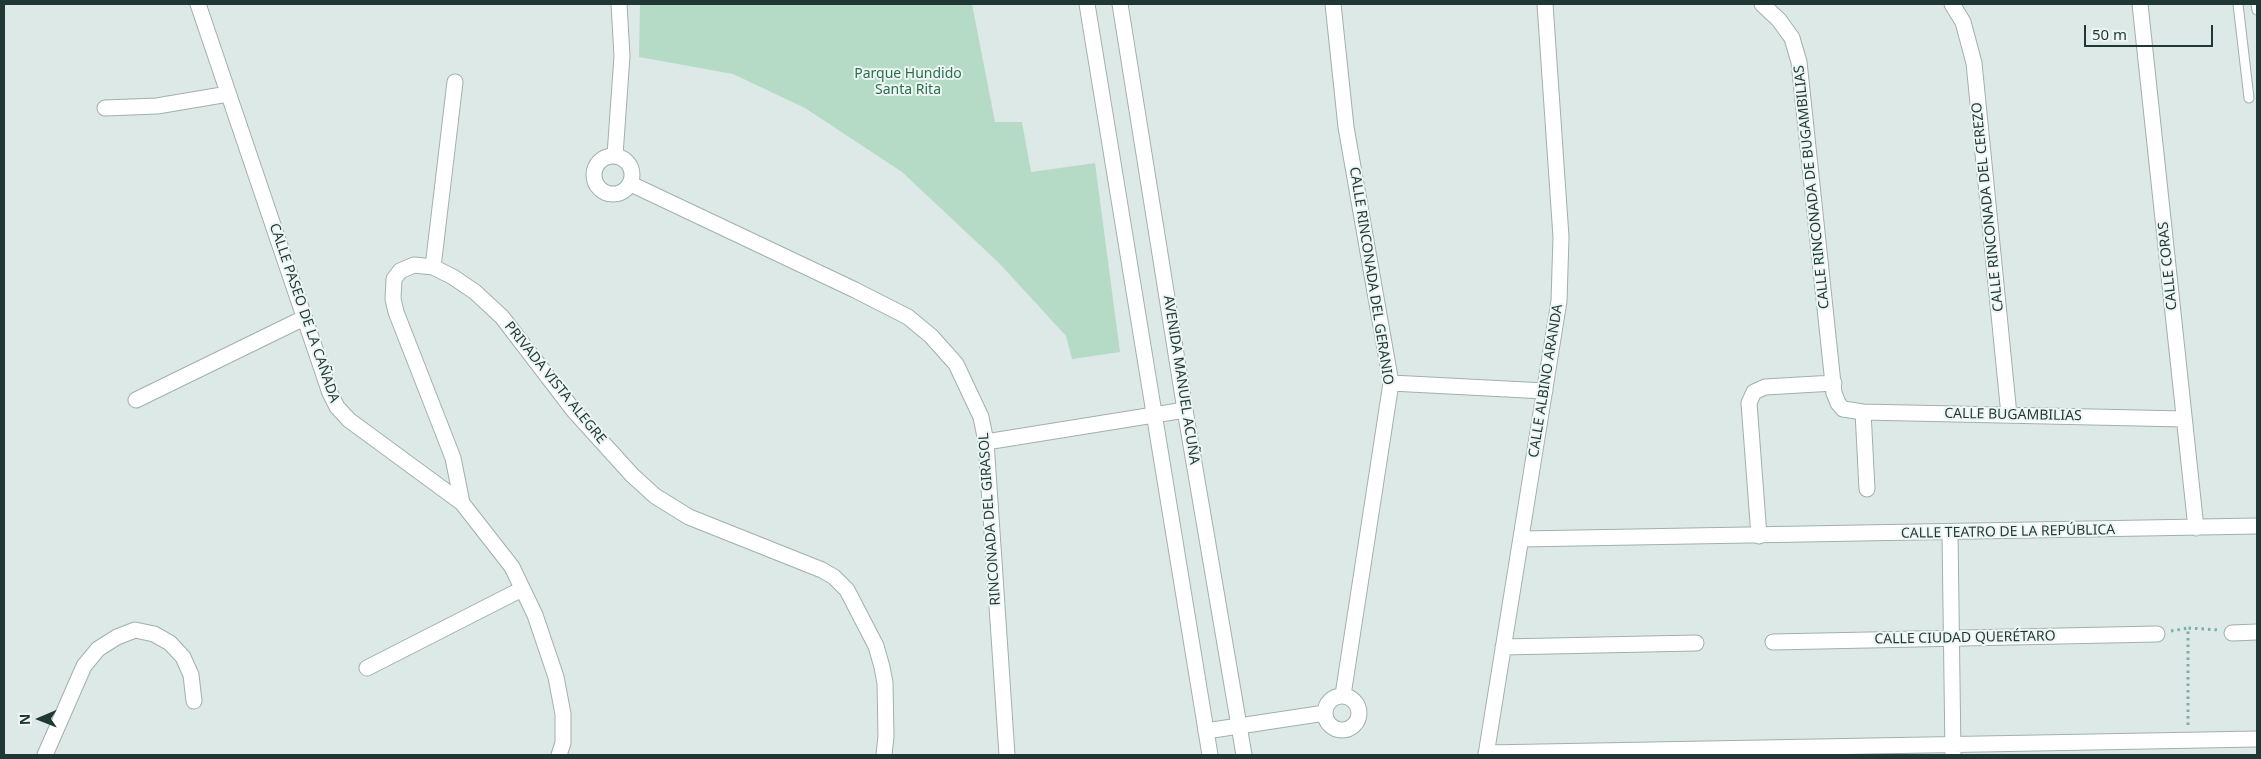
<!DOCTYPE html>
<html>
<head>
<meta charset="utf-8">
<style>
  body { margin:0 }
  #map { position:relative; width:2261px; height:759px; overflow:hidden; background:#dde9e6; font-family:"Noto Sans",sans-serif }
  canvas { display:block }
  .frame { position:absolute; inset:0; border:5px solid #1f3836; pointer-events:none }
  .north { position:absolute; left:15px; top:694px; width:50px; height:50px; -webkit-text-stroke:4px #edf6f3; paint-order:stroke; rotate:269deg; font-size:14px; font-weight:700; line-height:20px; text-align:center; color:#1f3836 }
  .north::after { content:''; display:block; margin:auto; width:18px; height:22px; background:#1f3836; clip-path:polygon(50% 0,100% 100%,50% 72%,0 100%) }
  .scale { position:absolute; left:2084px; top:25px; width:129px; height:22px; box-sizing:border-box; border:2px solid #1f3836; border-top:0; padding-left:6px; font-size:15px; line-height:18px; white-space:nowrap; color:#1f3836; -webkit-text-stroke:4px #edf6f3; paint-order:stroke }
</style>
</head>
<body>
<div id="map">
<canvas width="2261" height="759"></canvas>
<div class="frame"></div>
<div class="north">N</div>
<div class="scale">50 m</div>
</div>
<script>
const g = document.querySelector('canvas').getContext('2d');
g.lineJoin = 'round';
function paint(path, color) { g.fillStyle = color; g.fill(path, 'evenodd'); }
const toPath = rows => new Path2D(rows.map(r => 'M' + r).join(''));
function stroke(path, color, width, dash) { g.strokeStyle = color; g.lineWidth = width; g.lineCap = dash ? 'butt' : 'round'; g.setLineDash(dash || []); g.stroke(path); }
function label(font, color, halo, rows, align = 'center') {
  g.font = font + ' "Noto Sans",sans-serif'; g.lineWidth = 4; g.setLineDash([]); g.textBaseline = 'middle'; g.strokeStyle = halo; g.fillStyle = color; for (const [text, x, y, turn = 0] of rows) {
    g.save(); g.translate(x, y); g.rotate((+turn || 0) * Math.PI / 180); g.textAlign = isNaN(turn) ? turn : align; if (halo) g.strokeText(text, 0, 0); g.fillText(text, 0, 0); g.restore();
  }
}
const green = toPath([
  [640,4,972,4,995,122,1022,122,1031,172,1095,163,1120,352,1072,359,1066,336,999,263,902,172,805,108,733,74,639,57]
]);
const path = toPath([
  [2171,631,2188,628],
  [2188,725,2188,628,2219,630]
]);
const service = toPath([
  [2238,4,2249,98],
  [2256,4,2257,10]
]);
const minor = toPath([
  [198,4,330,393,337,407,349,420,462,503,512,567,535,615,556,677,563,714,563,743,559,755],
  [1333,4,1346,127,1391,383,1343,695],
  [1762,4,1779,20,1792,38,1799,62,1834,393,1838,403,1843,409,1863,412,2184,419],
  [1952,4,1963,22,1974,63,2009,415],
  [2140,4,2196,528],
  [105,108,157,106,228,94],
  [615,155,622,56,619,4],
  '594 175a19 19 0 1 1 38 0a19 19 0 1 1-38 0Z',
  [631,184,855,290,908,317,931,336,956,364,981,417,986,442,1007,755],
  [433,267,455,82],
  [1391,383,1545,391],
  [136,400,304,318],
  [1863,412,1867,489],
  [986,442,1185,410],
  [462,503,453,458,396,312,393,299,394,279,400,271,414,265,433,267,453,277,475,292,502,317,574,411,632,475,655,496,689,517,822,570,834,577,847,590,876,646,882,667,885,683,886,736,884,755],
  [1950,533,1953,754],
  [1759,536,1749,403,1754,392,1765,387,1834,383],
  [1521,539,2257,526],
  [2232,633,2257,632],
  [1773,642,2157,634],
  [1503,647,1696,643],
  [367,668,522,589],
  '1325 713a17 17 0 1 1 34 0a17 17 0 1 1-34 0Z',
  [1206,731,1325,713],
  [1486,753,2257,739],
  [45,755,84,666,98,649,117,637,135,630,154,634,170,643,183,657,191,675,194,701],
  [1486,755,1559,301,1561,237,1545,4]
]);
const tertiary = toPath([
  [1087,4,1210,755],
  [1120,4,1185,410,1244,755]
]);
const parkNames = [
  ["Parque Hundido",908,74],
  ["Santa Rita",908,90]
];
const streetNames = [
  ["CALLE RINCONADA DE BUGAMBILIAS",1812,187,-96],
  ["CALLE RINCONADA DEL CEREZO",1988,207,-96],
  ["CALLE CORAS",2168,266,-96],
  ["CALLE RINCONADA DEL GERANIO",1371,276,81],
  ["CALLE PASEO DE LA CAÑADA",304,313,71],
  ["AVENIDA MANUEL ACUÑA",1181,380,81],
  ["CALLE ALBINO ARANDA",1546,381,-81],
  ["PRIVADA VISTA ALEGRE",555,383,51],
  ["CALLE BUGAMBILIAS",2013,415,1],
  ["RINCONADA DEL GIRASOL",990,519,-94],
  ["CALLE TEATRO DE LA REPÚBLICA",2008,532,-1],
  ["CALLE CIUDAD QUERÉTARO",1965,638,-1]
];
paint(green, '#b5dbc6');
stroke(service, '#a0b0ae', 11);
stroke(minor, '#a0b0ae', 17);
stroke(tertiary, '#a0b0ae', 17);
stroke(path, '#7dada7', 3, [2.5, 4]);
stroke(service, '#fff', 9);
stroke(minor, '#fff', 15);
stroke(tertiary, '#fff', 15);
label('14px', '#296f51', '#edf6f3', parkNames);
label('14px', '#1f3836', '#edf6f3', streetNames);
</script>
</body>
</html>
